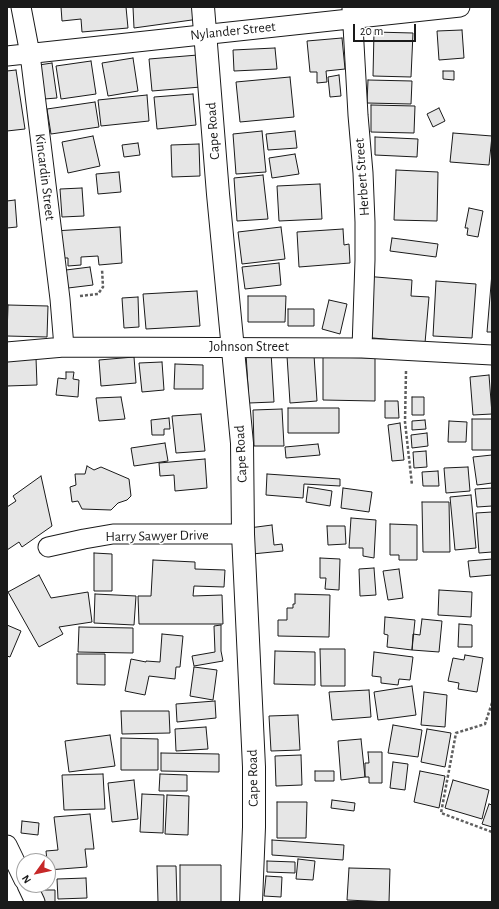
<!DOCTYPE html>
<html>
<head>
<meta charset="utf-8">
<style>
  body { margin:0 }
  #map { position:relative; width:499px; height:909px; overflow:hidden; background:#fff; font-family:"Alegreya Sans",sans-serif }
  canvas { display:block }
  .frame { position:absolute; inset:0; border:8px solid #1a1a1a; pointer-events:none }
  .north { position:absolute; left:16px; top:853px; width:40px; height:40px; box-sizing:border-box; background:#fff; border:1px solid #a3a3a3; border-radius:50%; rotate:237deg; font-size:11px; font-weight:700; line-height:16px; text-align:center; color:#1a1a1a }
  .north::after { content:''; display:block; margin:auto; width:14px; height:18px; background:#c62828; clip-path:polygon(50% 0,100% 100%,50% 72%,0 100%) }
  .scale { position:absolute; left:353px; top:24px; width:63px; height:18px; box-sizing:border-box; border:2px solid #1a1a1a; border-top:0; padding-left:5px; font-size:12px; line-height:14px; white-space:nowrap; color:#1a1a1a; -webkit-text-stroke:3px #fff; paint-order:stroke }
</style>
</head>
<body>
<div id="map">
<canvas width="499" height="909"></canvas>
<div class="frame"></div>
<div class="north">N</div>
<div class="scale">20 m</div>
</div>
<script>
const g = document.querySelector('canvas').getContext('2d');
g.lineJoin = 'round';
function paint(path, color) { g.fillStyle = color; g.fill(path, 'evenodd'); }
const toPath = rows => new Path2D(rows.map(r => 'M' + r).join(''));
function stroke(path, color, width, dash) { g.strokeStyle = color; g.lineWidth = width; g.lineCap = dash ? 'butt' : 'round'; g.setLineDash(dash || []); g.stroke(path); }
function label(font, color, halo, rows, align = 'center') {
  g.font = font + ' "Alegreya Sans",sans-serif'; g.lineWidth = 3; g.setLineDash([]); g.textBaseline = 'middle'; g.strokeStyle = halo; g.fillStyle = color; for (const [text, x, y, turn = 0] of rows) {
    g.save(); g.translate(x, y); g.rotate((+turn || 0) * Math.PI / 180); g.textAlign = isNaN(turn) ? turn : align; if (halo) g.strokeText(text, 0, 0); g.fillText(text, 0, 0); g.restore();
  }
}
const building = toPath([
  [61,7,126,7,128,28,82,32,81,19,62,21,61,7],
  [133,7,198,7,199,19,134,28,133,7],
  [462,30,464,58,439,60,437,31,462,30],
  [374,32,413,33,411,77,373,76,374,32],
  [342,38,345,69,326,71,327,82,317,83,317,72,310,72,307,41,342,38],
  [275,48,277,69,234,71,233,50,275,48],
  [198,55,201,87,152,91,149,59,198,55],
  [133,58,138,91,108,96,102,63,133,58],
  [91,61,96,94,61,99,56,66,91,61],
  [52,63,57,98,44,99,39,65,52,63],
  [16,70,25,129,7,131,7,71,16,70],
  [443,71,454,71,454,80,443,79,443,71],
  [339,75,341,96,330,97,328,77,339,75],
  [290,77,294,117,240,122,236,82,290,77],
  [368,80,412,81,411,104,367,103,368,80],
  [193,94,196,125,157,129,154,97,193,94],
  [147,95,149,121,101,126,98,100,147,95],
  [95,102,99,127,51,134,47,109,95,102],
  [371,105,415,106,414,133,371,132,371,105],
  [439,108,445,121,433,127,427,114,439,108],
  [262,131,266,172,236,174,233,134,262,131],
  [295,131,297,148,268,150,266,134,295,131],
  [453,133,492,136,489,165,450,162,453,133],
  [93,136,100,166,68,173,62,142,93,136],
  [375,137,418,139,417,157,375,155,375,137],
  [138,143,140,155,124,157,122,145,138,143],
  [199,144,200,176,172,177,171,145,199,144],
  [295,154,299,174,272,178,269,158,295,154],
  [396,170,438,172,437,221,394,220,396,170],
  [119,172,121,192,98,194,96,174,119,172],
  [263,175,268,219,237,221,234,178,263,175],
  [320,184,322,219,279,221,277,186,320,184],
  [82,188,84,216,62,217,60,189,82,188],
  [15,200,17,227,7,228,7,201,15,200],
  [469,208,483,211,478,237,467,235,468,228,465,228,469,208],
  [120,227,122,263,99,265,98,256,81,257,81,265,68,266,68,258,56,258,54,231,120,227],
  [281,227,285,259,242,264,238,232,281,227],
  [343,229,344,245,349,244,350,263,299,267,297,232,343,229],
  [392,238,438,244,436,257,390,251,392,238],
  [279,263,281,285,245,289,242,267,279,263],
  [90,267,93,285,68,288,66,270,90,267],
  [492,273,492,332,487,332,492,273],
  [364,276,412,280,411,296,429,297,425,343,363,337,364,276],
  [436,281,476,284,472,338,433,336,436,281],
  [197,291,200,326,146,329,143,294,197,291],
  [248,296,286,296,285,322,248,322,248,296],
  [138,297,139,327,124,328,122,298,138,297],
  [329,300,347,304,340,334,322,329,329,300],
  [8,305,48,306,47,337,7,336,8,305],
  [288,309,314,309,314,326,288,326,288,309],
  [271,352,274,402,249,403,246,354,271,352],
  [314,355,317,401,290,403,287,356,314,355],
  [7,357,36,358,37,385,7,386,7,357],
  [134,357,136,383,101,386,99,360,134,357],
  [323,357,375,358,375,401,323,400,323,357],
  [162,362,164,390,142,392,139,363,162,362],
  [175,364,203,365,203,389,174,389,175,364],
  [66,372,74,372,73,379,79,380,78,397,56,395,58,378,66,379,66,372],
  [489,375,492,414,473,415,470,377,489,375],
  [121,397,125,419,99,421,96,398,121,397],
  [412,397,424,397,424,415,412,415,412,397],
  [385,401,398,401,399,418,385,418,385,401],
  [288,408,339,408,339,433,288,433,288,408],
  [282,409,284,446,254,446,253,410,282,409],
  [201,414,205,451,176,453,172,416,201,414],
  [169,418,170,429,164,429,164,435,152,435,151,420,169,418],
  [472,419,492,419,492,450,472,450,472,419],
  [425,420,426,429,412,430,412,421,425,420],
  [449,421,467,422,466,442,448,442,449,421],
  [400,423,404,460,392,461,388,425,400,423],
  [427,433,428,446,412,448,411,435,427,433],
  [165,443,168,461,134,466,131,448,165,443],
  [318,444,320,455,286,458,285,447,318,444],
  [426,451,427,467,414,468,413,452,426,451],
  [492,455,492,483,477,485,473,457,492,455],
  [205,459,207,488,175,491,174,475,160,476,159,463,205,459],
  [87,466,94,470,101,467,129,479,131,496,127,500,118,503,111,510,82,509,78,501,72,502,70,487,76,485,75,474,85,474,87,466],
  [468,467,470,491,446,493,444,468,468,467],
  [438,471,439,486,423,486,422,472,438,471],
  [267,474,340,479,340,486,304,484,303,498,266,495,267,474],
  [41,476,52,526,22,547,19,542,7,550,7,507,16,501,13,496,41,476],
  [308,487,332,491,330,506,306,502,308,487],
  [343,488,372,492,369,512,341,508,343,488],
  [492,488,492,506,477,507,475,489,492,488],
  [471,495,476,548,455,550,450,497,471,495],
  [422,502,449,502,450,552,423,552,422,502],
  [492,512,492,552,479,553,476,513,492,512],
  [351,518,376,520,374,558,363,556,363,548,349,548,351,518],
  [390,524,417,525,417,560,399,560,399,555,390,555,390,524],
  [272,525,274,545,282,544,283,551,252,554,249,528,272,525],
  [327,526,345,526,346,544,328,545,327,526],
  [94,553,112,554,112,591,94,591,94,553],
  [320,558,340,559,339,590,325,589,326,578,320,578,320,558],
  [492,559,492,575,470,577,468,561,492,559],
  [153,560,195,562,195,569,225,570,224,587,194,586,193,596,222,595,223,624,139,624,138,596,151,596,153,560],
  [374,568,376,595,360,596,359,569,374,568],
  [399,569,403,598,388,600,383,571,399,569],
  [39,575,51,598,88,592,92,622,59,627,63,634,39,647,8,592,39,575],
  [439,590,472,592,471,617,438,615,439,590],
  [95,594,136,596,134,625,94,623,95,594],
  [295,594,330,595,329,637,278,636,278,620,287,620,287,608,293,608,293,604,295,604,295,594],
  [385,617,415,620,412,650,387,647,388,635,384,634,385,617],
  [422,619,442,621,439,652,412,650,413,634,420,635,422,619],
  [459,624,472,625,472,647,458,647,459,624],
  [7,625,21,631,10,657,7,656,7,625],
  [221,625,221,651,223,661,194,666,192,656,215,652,214,626,221,625],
  [79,627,133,628,133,653,78,652,79,627],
  [162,634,183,636,180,667,176,667,175,679,149,676,145,695,125,691,131,659,146,662,146,661,160,662,162,634],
  [320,649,345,649,345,686,321,686,320,649],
  [275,651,315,652,315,685,274,684,275,651],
  [374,652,413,657,410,680,399,679,398,685,381,683,381,677,372,676,374,652],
  [77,654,105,654,105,685,77,684,77,654],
  [465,655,483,658,477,692,458,689,459,683,448,681,453,658,464,660,465,655],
  [194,667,217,670,213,700,190,696,194,667],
  [412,686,416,715,378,720,374,692,412,686],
  [369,690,371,717,332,720,329,692,369,690],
  [424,692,447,695,445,727,421,725,424,692],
  [215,701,216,718,177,722,176,704,215,701],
  [121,711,169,711,170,733,122,734,121,711],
  [298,715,300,750,271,751,269,716,298,715],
  [393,725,422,730,418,757,388,753,393,725],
  [206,727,208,749,176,751,175,729,206,727],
  [427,729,451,733,445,767,421,762,427,729],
  [110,735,115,766,69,772,65,741,110,735],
  [121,738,158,739,158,770,121,770,121,738],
  [361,739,365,777,341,780,338,741,361,739],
  [368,752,382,752,382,783,369,783,369,777,365,777,365,763,369,763,368,752],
  [161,753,219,754,219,772,161,771,161,753],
  [301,755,302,785,276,786,275,756,301,755],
  [393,762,408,764,405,790,390,788,393,762],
  [315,771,334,771,334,781,315,781,315,771],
  [420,771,445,776,439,808,414,802,420,771],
  [103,774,105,809,64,810,62,775,103,774],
  [160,774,187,775,187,791,159,791,160,774],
  [134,780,138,819,112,822,108,783,134,780],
  [453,780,489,790,482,819,445,808,453,780],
  [142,794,164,795,163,833,140,832,142,794],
  [167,795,189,796,188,835,165,834,167,795],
  [332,800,355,803,354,811,331,808,332,800],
  [277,802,307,802,306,838,277,838,277,802],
  [489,804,492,805,492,827,482,824,489,804],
  [90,814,94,849,85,849,87,867,48,870,46,851,58,850,54,817,90,814],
  [22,821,39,823,38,835,21,833,22,821],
  [272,840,344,845,343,860,272,855,272,840],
  [298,859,315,861,313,880,296,879,298,859],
  [267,861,295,862,295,873,267,872,267,861],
  [180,865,221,865,221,902,180,902,180,865],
  [157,866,176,866,177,902,158,902,157,866],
  [349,868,390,869,389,902,347,900,349,868],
  [266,876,282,877,281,897,264,896,266,876],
  [86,878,87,898,58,899,57,879,86,878],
  [37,890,55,890,55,902,37,902,37,890]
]);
const path = toPath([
  [80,296,98,294,103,287,102,269],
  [406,371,405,422,412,485],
  [492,703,485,724,456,733,441,813,492,832]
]);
const minor = toPath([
  [21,7,30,54,60,299,64,347],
  [352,8,358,115,363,173,365,222,365,260,362,348],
  [7,56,460,7],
  [7,352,64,347,362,348,492,355],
  [48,547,84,539,113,534,243,534],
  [7,845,24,880],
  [27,885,35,902]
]);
const tertiary = toPath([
  [203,7,218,194,242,443,243,534,254,767,254,827,251,902]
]);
const streetNames = [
  ["Nylander Street",233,31,-6],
  ["Cape Road",213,131,-94],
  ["Kincardin Street",45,177,83],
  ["Herbert Street",362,177,-94],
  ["Johnson Street",249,347],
  ["Cape Road",241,454,-93],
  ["Harry Sawyer Drive",157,536,-1],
  ["Cape Road",253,778,-91]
];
paint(building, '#e6e6e6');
stroke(building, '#1a1a1a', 1);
stroke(minor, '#1a1a1a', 21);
stroke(tertiary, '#1a1a1a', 24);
stroke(path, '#5f5f5f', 2.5, [3, 2]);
stroke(minor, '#fff', 19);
stroke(tertiary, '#fff', 22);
label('14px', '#1a1a1a', '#fff', streetNames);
</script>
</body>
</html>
